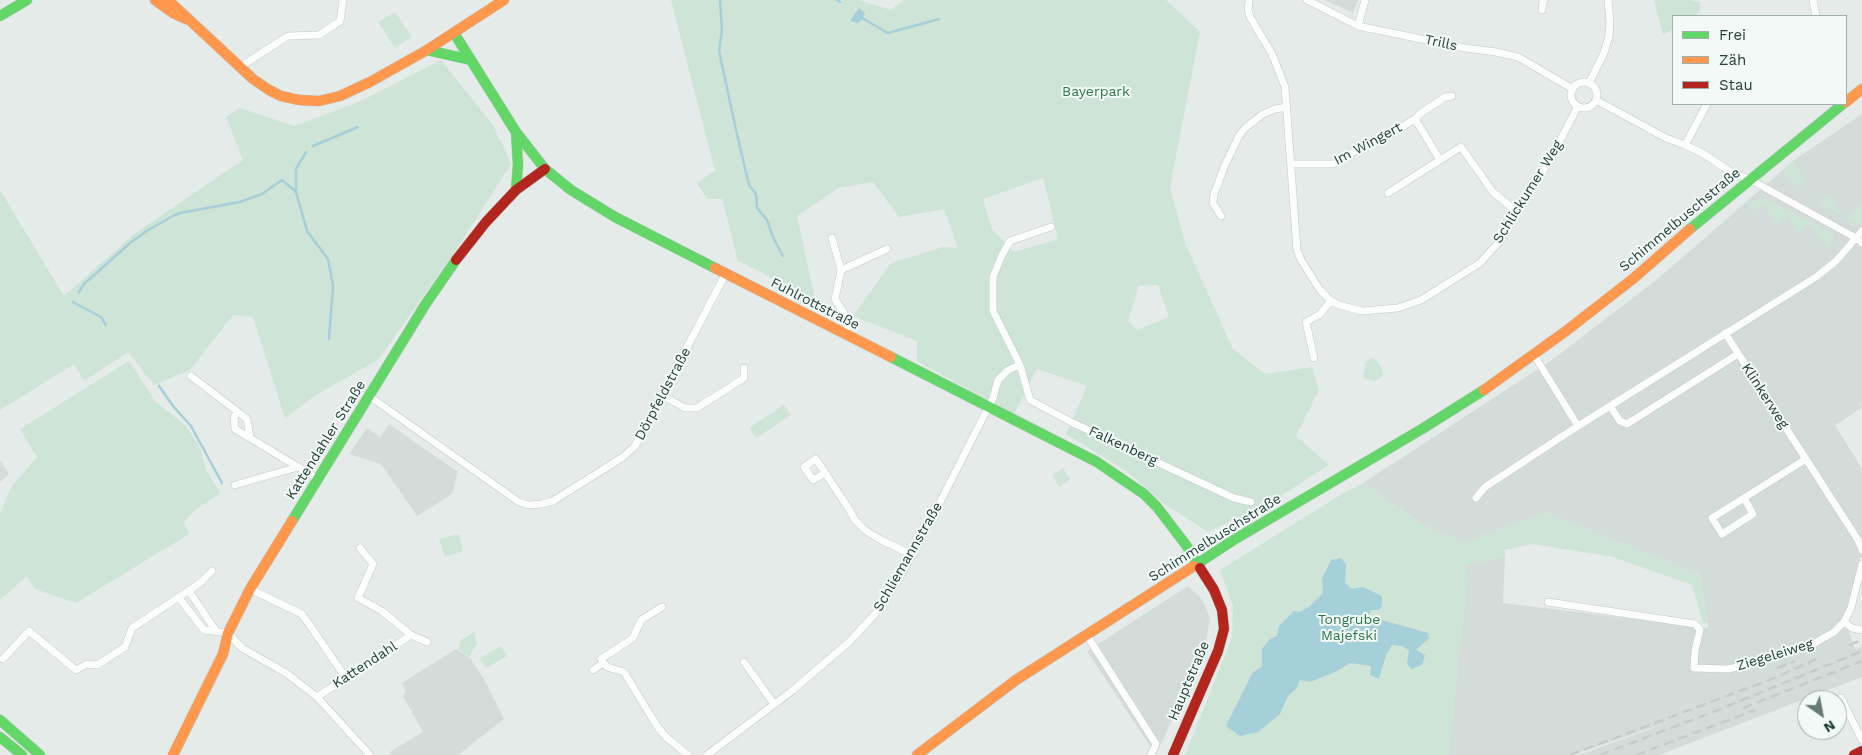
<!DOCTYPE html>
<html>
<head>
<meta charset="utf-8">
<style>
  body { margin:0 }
  #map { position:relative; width:1862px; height:755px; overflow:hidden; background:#e5ebe8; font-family:"Work Sans",sans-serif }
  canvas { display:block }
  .legend { position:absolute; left:1672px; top:15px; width:175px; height:90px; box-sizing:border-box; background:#f3f9f7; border:1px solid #9fafab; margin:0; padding:6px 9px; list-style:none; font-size:15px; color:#223f39 }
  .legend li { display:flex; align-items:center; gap:10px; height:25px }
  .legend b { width:25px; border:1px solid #9fafab }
  .north { position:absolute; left:1797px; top:690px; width:50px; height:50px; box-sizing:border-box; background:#f3f9f7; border:1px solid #9fafab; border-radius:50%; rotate:147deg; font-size:14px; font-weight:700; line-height:20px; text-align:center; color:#223f39 }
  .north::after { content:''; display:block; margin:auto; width:18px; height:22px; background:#667b76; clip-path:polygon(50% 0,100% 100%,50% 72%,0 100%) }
</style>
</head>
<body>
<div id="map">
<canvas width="1862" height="755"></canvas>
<ul class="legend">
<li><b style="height:6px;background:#63d668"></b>Frei</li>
<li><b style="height:6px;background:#ff974d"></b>Zäh</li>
<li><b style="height:6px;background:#b3261e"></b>Stau</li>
</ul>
<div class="north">N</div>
</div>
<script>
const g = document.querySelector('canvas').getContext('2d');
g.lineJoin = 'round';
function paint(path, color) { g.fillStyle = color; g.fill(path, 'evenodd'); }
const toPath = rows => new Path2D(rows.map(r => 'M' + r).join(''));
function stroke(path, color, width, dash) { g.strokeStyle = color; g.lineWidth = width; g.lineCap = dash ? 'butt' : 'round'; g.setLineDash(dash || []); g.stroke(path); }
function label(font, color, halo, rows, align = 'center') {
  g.font = font + ' "Work Sans",sans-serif'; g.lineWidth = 4; g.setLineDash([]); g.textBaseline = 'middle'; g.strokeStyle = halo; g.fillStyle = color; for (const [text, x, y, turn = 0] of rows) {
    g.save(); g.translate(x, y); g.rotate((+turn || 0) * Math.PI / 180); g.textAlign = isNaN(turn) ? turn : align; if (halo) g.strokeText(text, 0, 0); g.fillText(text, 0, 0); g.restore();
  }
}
const built = toPath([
  [1325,0,1358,0,1353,13],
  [1862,114,1862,401,1861,402,1862,408,1835,425,1862,469,1862,557,1860,558,1847,626,1855,649,1862,647,1862,677,1659,755,1579,755,1680,718,1572,755,1449,755,1466,564,1505,557,1503,603,1708,628,1700,575,1545,512,1464,543,1425,526,1363,483,1552,360,1660,277,1793,161],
  [389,424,458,472,452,494,417,516,381,464,349,454,367,428,380,437],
  [0,460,9,474,0,482],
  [1188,586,1202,599,1210,618,1205,648,1156,755,1087,651],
  [456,649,471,659,485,681,504,719,458,755,392,755,390,752,423,732,403,696,406,692,402,683]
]);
const green = toPath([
  [671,0,858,0,891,10,904,0,1166,0,1200,32,1170,187,1185,243,1233,349,1265,374,1312,367,1319,390,1296,436,1329,465,1269,503,1208,532,1163,503,1126,471,1066,434,1087,386,1037,369,1014,414,917,361,917,341,853,316,891,263,943,247,958,248,944,209,899,217,873,182,838,188,797,216,815,299,738,261,722,199,707,199,697,183,715,171],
  [1043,178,1058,239,1014,252,992,229,983,199],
  [1158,285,1169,317,1137,330,1128,321,1139,286],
  [1654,0,1689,0,1700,2,1700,8,1699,13,1693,16,1673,16,1673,29,1663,35],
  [395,12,412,37,395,48,378,22],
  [441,60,493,125,511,164,456,250,378,360,316,395,285,418,253,317,233,315,190,370,154,385,128,352,84,381,74,364,0,410,0,190,64,296,134,234,243,160,226,117,240,108,294,126,361,101],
  [1803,153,1794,162,1806,181,1797,187,1783,173,1789,164],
  [1829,194,1844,217,1824,206,1820,200],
  [1765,198,1830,232,1833,238,1831,246,1827,249,1811,224,1797,233,1788,217,1775,225,1763,205,1752,211,1746,203],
  [1862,205,1862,222,1859,226,1845,219],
  [1371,358,1377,361,1383,371,1383,376,1375,381,1365,379,1363,376,1366,362],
  [129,361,155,401,187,427,200,448,206,469,220,493,195,510,184,522,189,534,76,603,35,589,27,576,0,600,0,513,12,486,37,457,20,429],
  [784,405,791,415,756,438,749,428],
  [1063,468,1070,479,1059,487,1052,475],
  [1363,483,1425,526,1464,543,1545,512,1700,575,1707,622,1703,624,1692,585,1613,557,1533,544,1505,550,1505,557,1466,565,1468,577,1449,755,1185,755,1232,638,1233,606,1220,570,1350,489,1352,489],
  [459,534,463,551,445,557,439,539],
  [474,632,477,643,469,657,458,649,461,640],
  [501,646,507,656,486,668,480,658]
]);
const water = toPath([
  [859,8,865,13,863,18,858,23,850,21],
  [1341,558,1346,564,1345,583,1352,589,1363,587,1382,596,1382,606,1379,610,1371,610,1369,614,1371,617,1428,633,1429,638,1416,650,1425,655,1422,665,1412,669,1407,664,1409,651,1403,646,1392,645,1386,655,1379,679,1370,675,1371,666,1350,663,1335,672,1310,682,1300,680,1296,689,1288,696,1280,714,1258,732,1240,736,1226,726,1253,672,1262,667,1262,649,1270,639,1277,636,1279,626,1294,611,1299,612,1309,607,1323,593,1322,579,1331,560]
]);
const stream = toPath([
  [720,0,722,30,719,51,736,130,749,185,756,194,757,208,767,220,773,237,783,256],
  [837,0,840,2],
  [855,14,888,33,939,19],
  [313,146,358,127],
  [306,152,296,169,296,192,307,231,328,259,333,286,329,339],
  [79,292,84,284,130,243,148,230,173,216,180,213,240,202,262,194,282,180,296,192],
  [73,302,101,317,106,325],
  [159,386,173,406,191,426,222,483]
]);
const street = toPath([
  [1249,0,1248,9,1250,17,1272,54,1285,87,1297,250,1301,260,1320,290,1331,301,1339,305,1362,311,1398,308,1421,300,1480,263,1498,243,1550,160,1578,106],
  [1307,0,1358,26,1465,48,1496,52,1518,57,1573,89],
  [1813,0,1816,16],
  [1542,10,1543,0,1544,0],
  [1358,26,1365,0],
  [240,67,288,36,319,35,340,21,343,0],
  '1571 95a13 13 0 1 1 26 0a13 13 0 1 1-26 0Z',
  [1589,83,1604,53,1609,36,1610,23,1608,0],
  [1596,100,1666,138,1685,145,1704,154,1731,172,1749,179,1856,238,1862,243],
  [1415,119,1421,113,1445,97,1452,96],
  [1685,145,1707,104],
  [1291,164,1333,164,1360,148,1379,141,1415,119,1440,160,1461,147,1493,192,1517,212],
  [1388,193,1440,160],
  [1221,216,1213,203,1214,194,1225,165,1239,136,1245,128,1263,114,1275,109,1287,107],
  [1051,227,1010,241,1002,255,993,277,993,311,1020,365,1030,400,1073,423,1234,498,1251,502],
  [832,238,841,270],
  [1725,333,1858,540,1862,550],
  [845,334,849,321,835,299,841,270,887,249],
  [1534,355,1578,426],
  [1314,358,1306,322,1319,315,1331,301],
  [191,376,238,412,234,417,235,429,250,438],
  [369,396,519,502,529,505,542,504,553,501,623,457,635,446,726,273],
  [663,396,685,408,697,408,744,378,744,368],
  [1610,406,1620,421,1627,424,1738,354],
  [238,412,247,419,250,438,318,479],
  [825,473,813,480,804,467,816,459,849,509,855,520,866,531,881,540,913,555],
  [235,485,298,467],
  [1476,498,1485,487,1578,426,1816,277,1836,261,1862,231],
  [1744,498,1753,514,1722,534,1712,518,1744,498,1806,459],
  [360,548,373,564,358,598,382,611,411,635,427,642],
  [250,589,302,614,346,678],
  [189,591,216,631],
  [179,598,204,630,228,633,242,648,286,673,317,697,370,755],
  [1548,602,1695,624,1700,630,1695,650,1694,668,1728,669,1743,666,1813,644,1834,632,1844,622,1851,608,1862,564],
  [662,607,641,620,633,638,601,659,607,667,624,672,657,726,665,736,688,755],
  [1844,622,1852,628,1862,630],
  [1086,634,1156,744,1151,755],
  [3,659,29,631,76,670,87,664,97,665,125,647,132,628,200,583,212,571],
  [744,662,774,704],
  [593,670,603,663],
  [317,697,411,635],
  [1837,700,1841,698,1862,740],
  [1802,716,1807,714],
  [707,755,793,690,849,642,875,614,897,582,935,512,993,398,998,380,1008,370,1020,365]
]);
const fast = toPath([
  [0,16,27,0],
  [454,33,516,132,545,169,571,190,615,217,715,268],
  [427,50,471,60],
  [516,132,518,165,516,190],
  [1690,229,1843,104],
  [891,357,1097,462,1144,494,1157,507,1186,545,1200,568],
  [292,521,425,305,456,260],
  [1194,566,1232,541,1422,429,1484,390],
  [0,720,40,755],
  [0,737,22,755]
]);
const slow = toPath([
  [155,0,173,13,186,19],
  [168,0,253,79,269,90,281,96,299,100,319,101,340,96,370,82,427,50,504,0],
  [1846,102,1862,89],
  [715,268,891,357],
  [1484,390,1566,331,1634,278,1690,229],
  [173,755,223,654,228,633,250,589,292,521],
  [917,755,1016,680,1194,566]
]);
const jam = toPath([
  [456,260,486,222,516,190,545,169],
  [1173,755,1218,651,1224,629,1222,610,1214,590,1200,568],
  [1854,755,1862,751]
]);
const rail = toPath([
  [1849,645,1862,640],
  [1777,668,1795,661],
  [1743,708,1862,661],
  [1570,755,1777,677,1816,659],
  [1600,755,1713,712,1862,651],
  [1636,755,1755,710]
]);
const streetNames = [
  ["Trills",1441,43,12],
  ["Im Wingert",1368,144,-28],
  ["Schlickumer Weg",1528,192,-58],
  ["Schimmelbuschstraße",1680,220,-40],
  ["Fuhlrottstraße",815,304,27],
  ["Dörpfeldstraße",663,394,-62],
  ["Klinkerweg",1765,396,57],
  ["Kattendahler Straße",326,440,-58],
  ["Falkenberg",1123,446,25],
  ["Schimmelbuschstraße",1215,538,-32],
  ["Schliemannstraße",908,557,-60],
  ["Ziegeleiweg",1775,655,-17],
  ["Kattendahl",365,665,-33],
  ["Hauptstraße",1189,681,-67]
];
const parkNames = [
  ["Bayerpark",1096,92],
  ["Tongrube",1349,620],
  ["Majefski",1349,636]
];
paint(built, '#d3dcd8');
paint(green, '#cee4d6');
paint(water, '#a5cfd9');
stroke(stream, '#a5cfd9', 2.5);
stroke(street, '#c2c8c5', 8);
stroke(fast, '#c0c8c5', 11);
stroke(slow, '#c0c8c5', 11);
stroke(jam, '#c0c8c5', 11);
stroke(street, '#fbfcfc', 7);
stroke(fast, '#63d668', 10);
stroke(slow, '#ff974d', 10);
stroke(jam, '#b3261e', 10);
stroke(rail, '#c7ccca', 2.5, [10, 5]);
label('14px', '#223f39', '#f3f9f7', streetNames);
label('14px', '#2b774d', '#f3f9f7', parkNames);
</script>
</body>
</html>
